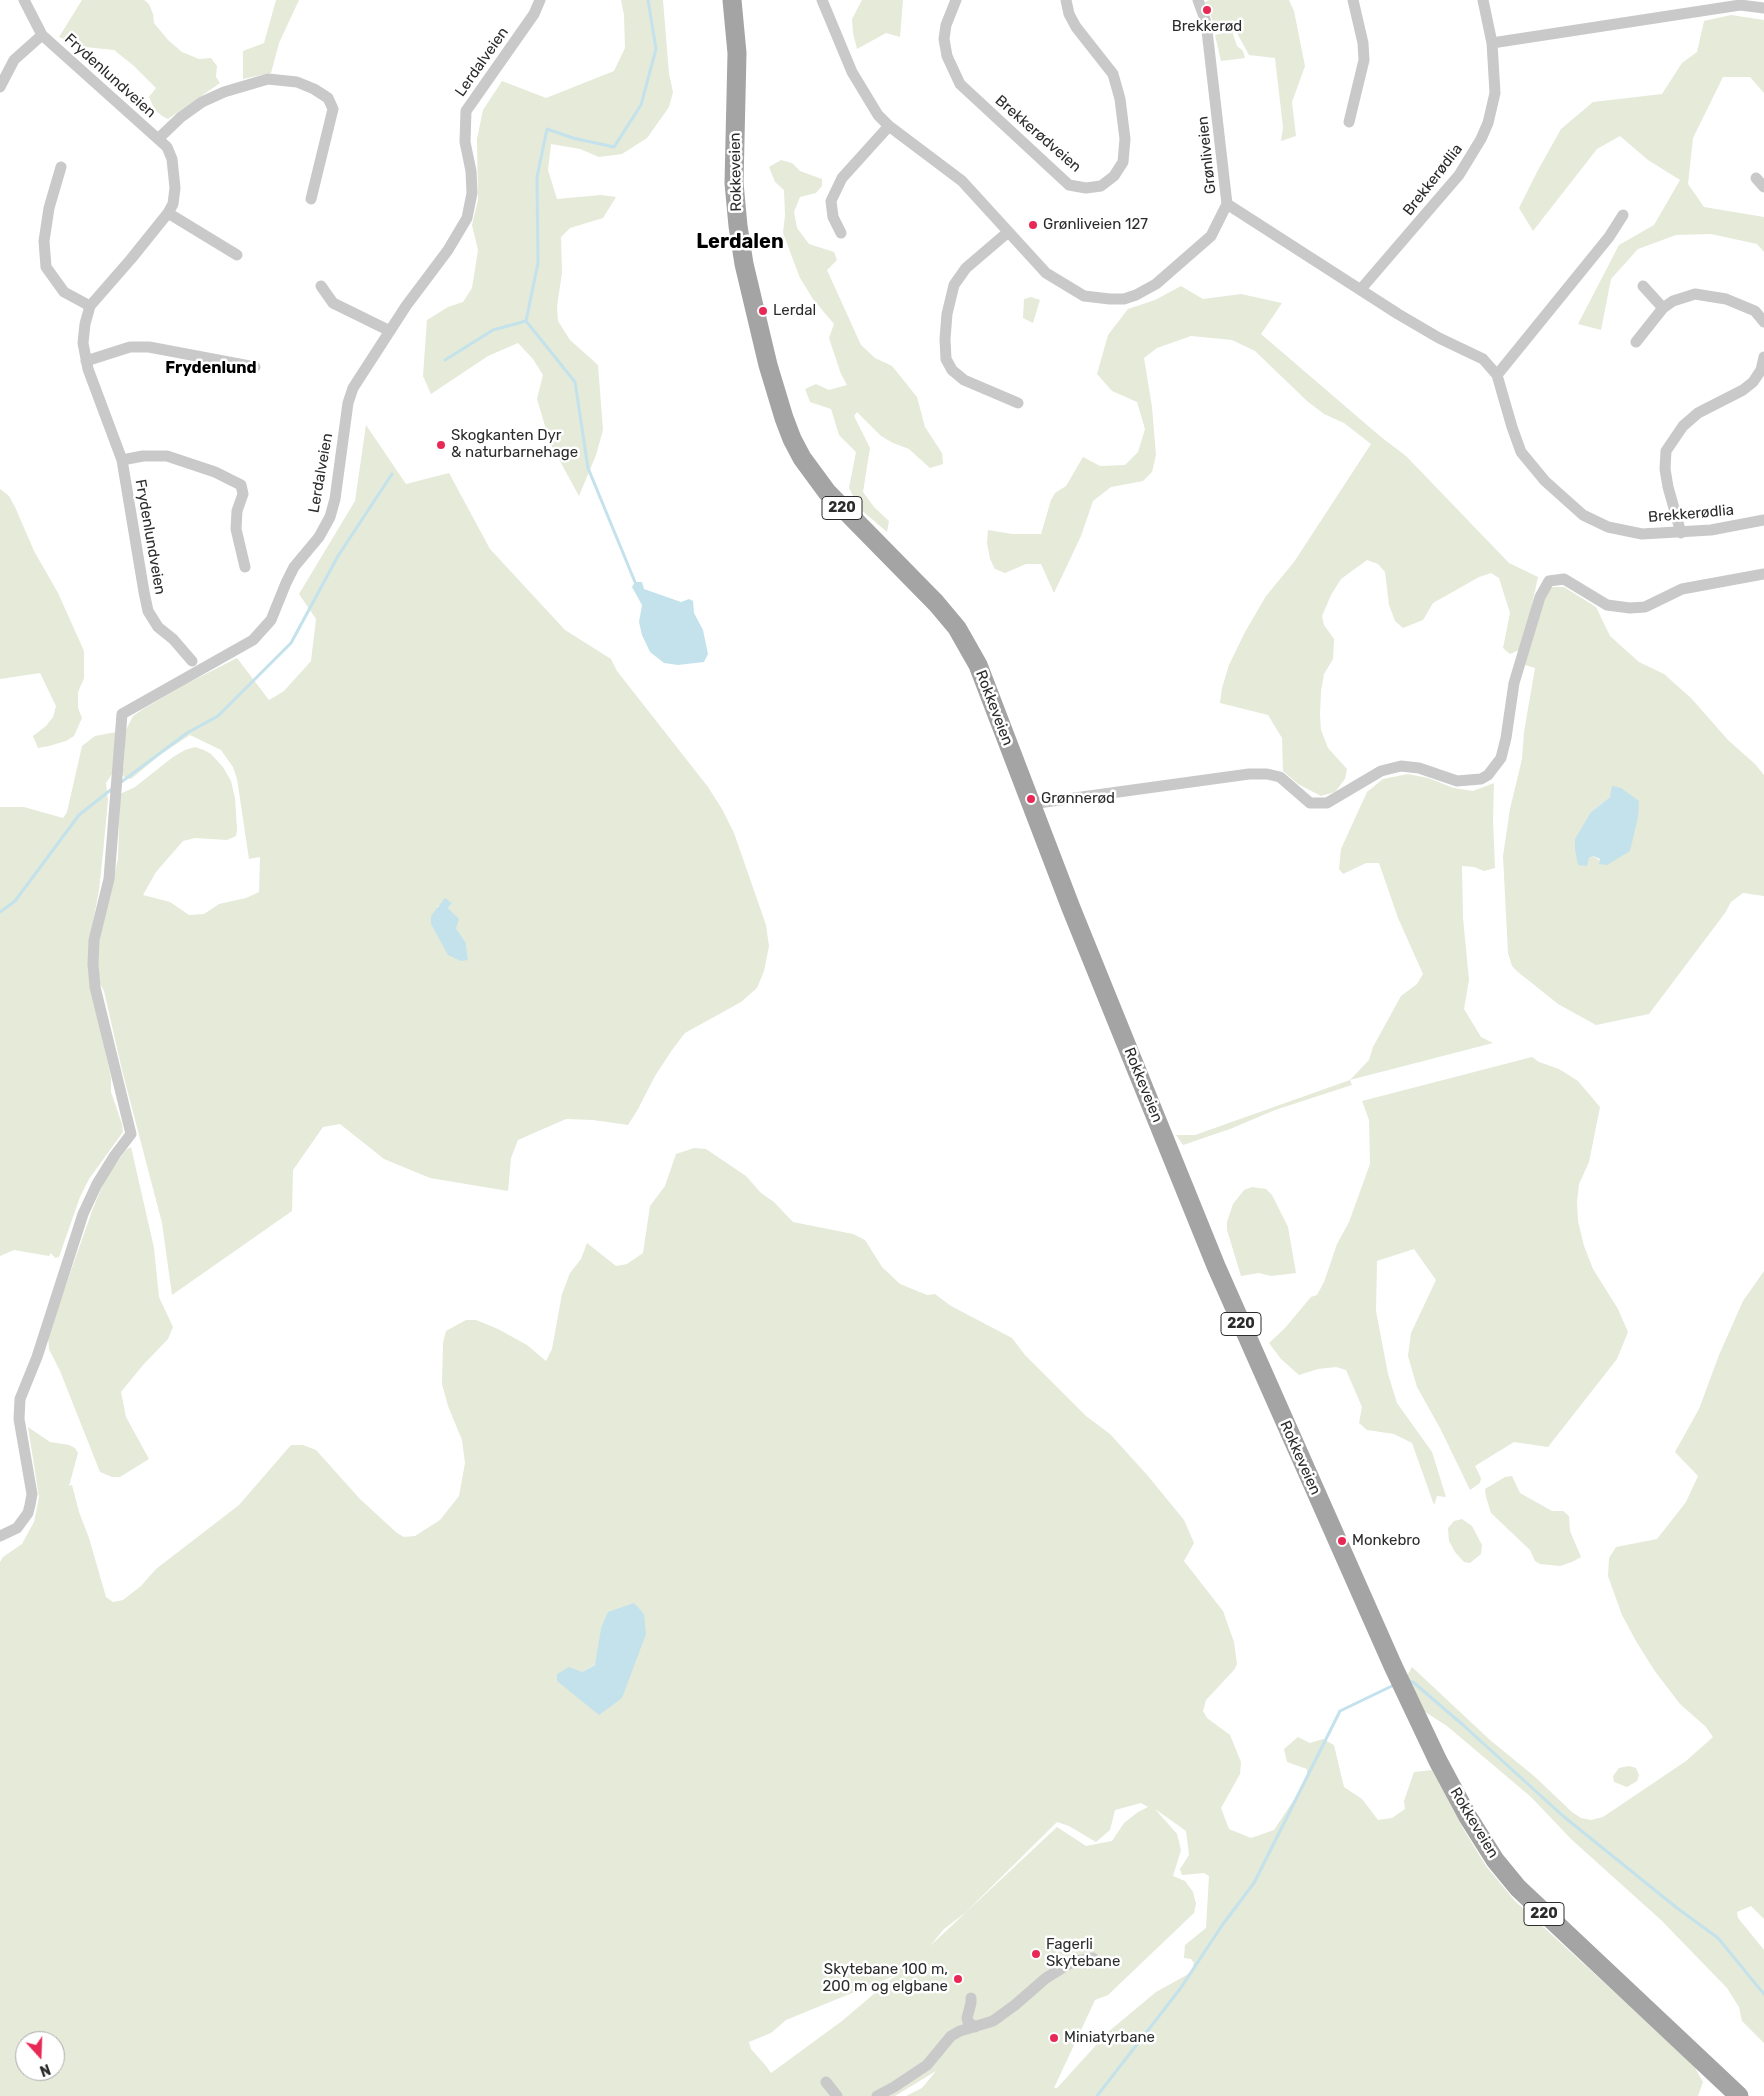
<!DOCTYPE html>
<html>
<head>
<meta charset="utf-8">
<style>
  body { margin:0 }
  #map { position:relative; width:1764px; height:2096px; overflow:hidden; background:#fff; font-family:Rubik,sans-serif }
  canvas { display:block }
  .north { position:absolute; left:15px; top:2031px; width:50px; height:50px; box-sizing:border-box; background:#fff; border:1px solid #ababab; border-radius:50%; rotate:160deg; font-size:14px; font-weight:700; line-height:20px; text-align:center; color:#2c2c2c }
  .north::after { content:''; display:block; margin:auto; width:18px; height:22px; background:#e82956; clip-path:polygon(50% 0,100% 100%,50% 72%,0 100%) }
</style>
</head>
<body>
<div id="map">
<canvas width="1764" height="2096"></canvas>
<div class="north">N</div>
</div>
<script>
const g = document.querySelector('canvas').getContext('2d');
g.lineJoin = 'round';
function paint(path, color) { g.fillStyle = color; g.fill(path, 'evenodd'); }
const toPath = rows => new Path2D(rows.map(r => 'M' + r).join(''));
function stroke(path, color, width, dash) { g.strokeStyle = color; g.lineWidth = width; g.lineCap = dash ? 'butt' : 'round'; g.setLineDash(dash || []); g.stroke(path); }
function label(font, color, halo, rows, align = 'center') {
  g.font = font + ' Rubik,sans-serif'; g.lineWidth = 5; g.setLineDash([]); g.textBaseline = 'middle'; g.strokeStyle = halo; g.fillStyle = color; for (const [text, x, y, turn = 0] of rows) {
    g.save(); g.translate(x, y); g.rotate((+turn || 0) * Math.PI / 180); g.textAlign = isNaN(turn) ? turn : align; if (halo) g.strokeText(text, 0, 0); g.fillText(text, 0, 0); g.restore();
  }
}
const green = toPath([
  [82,0,144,0,149,4,153,14,154,23,168,40,182,52,199,59,211,58,217,66,216,77,220,83,168,119,162,116,155,110,149,97,156,88,134,66,114,50,85,47,59,37],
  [276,0,299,0,279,43,271,73,243,79,243,51,264,43],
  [621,0,663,0,669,74,673,92,669,107,647,138,622,154,599,157,580,149,551,144,548,170,557,199,601,195,616,197,603,218,570,228,561,237,562,273,557,306,558,321,570,340,598,365,603,430,596,455,579,496,550,443,537,399,543,375,533,359,518,343,488,356,431,394,423,376,427,320,448,307,463,302,472,288,478,250,472,225,478,200,477,139,483,110,502,81,546,98,614,71,625,48,624,15],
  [862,0,903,0,900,37,886,33,857,49,853,33,852,19],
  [1209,0,1289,0,1294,11,1305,66,1292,102,1296,136,1281,141,1283,127,1275,58,1249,55,1233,26,1222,21,1214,24,1205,2],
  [1731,15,1764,20,1764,93,1750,77,1723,77,1693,138,1688,184,1704,207,1764,217,1764,252,1757,244,1711,234,1676,235,1638,249,1611,279,1601,330,1578,324,1619,245,1654,225,1680,180,1648,160,1620,136,1597,149,1533,231,1519,208,1537,172,1561,129,1593,102,1662,94,1682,63,1697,52,1704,21],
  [1232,31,1237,46,1243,51,1245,58,1221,61,1215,35],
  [781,160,792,163,800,171,822,179,822,186,816,193,800,197,794,212,797,228,809,244,834,252,837,260,827,270,861,345,875,358,892,366,917,397,925,427,942,453,943,464,930,468,909,449,893,443,881,436,857,412,854,416,870,448,863,492,874,507,889,521,887,532,859,508,849,488,856,452,839,435,831,409,810,402,805,389,816,384,829,390,847,385,841,374,829,338,834,324,813,299,800,278,783,233,785,215,784,190,775,182,769,167],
  [1181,286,1203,299,1241,294,1282,303,1261,334,1381,437,1406,456,1509,563,1538,577,1530,614,1519,650,1510,654,1503,648,1510,613,1499,578,1491,573,1479,577,1433,603,1423,620,1403,628,1395,621,1389,605,1385,572,1378,564,1367,560,1341,579,1331,595,1322,616,1324,625,1334,639,1333,659,1324,674,1321,691,1320,715,1321,730,1328,748,1347,769,1345,779,1335,792,1321,796,1298,784,1283,771,1282,738,1268,715,1220,703,1222,688,1229,665,1245,632,1266,596,1294,562,1371,444,1344,423,1324,414,1307,401,1255,351,1232,340,1191,336,1157,348,1144,358,1152,407,1156,455,1152,472,1143,481,1111,487,1093,501,1081,536,1054,593,1041,564,1026,564,1005,573,995,569,990,559,987,543,988,530,1012,534,1041,534,1051,500,1055,493,1066,486,1083,457,1100,466,1125,465,1138,452,1145,429,1137,402,1112,391,1097,374,1108,335,1128,309,1155,300],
  [1031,297,1040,300,1033,323,1023,318,1024,299],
  [366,425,406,484,449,473,490,549,565,630,611,659,617,671,708,787,722,809,734,833,766,925,769,946,764,971,757,988,741,1002,685,1033,672,1050,655,1076,638,1109,628,1125,593,1120,566,1119,518,1140,511,1158,508,1191,430,1178,384,1159,340,1124,323,1127,293,1170,292,1211,172,1295,162,1223,122,1070,104,991,100,984,97,957,99,938,118,859,120,794,135,787,173,757,185,750,195,747,204,750,211,754,223,767,231,781,235,798,237,830,236,836,227,840,195,838,183,841,156,872,143,895,170,902,189,915,204,914,219,904,246,898,259,892,260,857,249,859,237,779,233,767,221,750,190,735,161,754,131,779,125,778,122,774,124,764,125,732,133,716,143,709,188,683,237,658,269,700,284,691,311,661,316,619,299,594,355,501],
  [452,903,448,908,456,928,466,943,468,960,437,906],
  [0,489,9,496,15,507,34,551,58,593,84,651,84,678,78,692,78,708,82,718,74,736,66,741,49,746,38,748,33,736,46,726,53,717,56,706,40,673,0,679],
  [1552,587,1564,587,1596,607,1610,636,1639,662,1664,674,1691,698,1728,740,1755,764,1764,775,1764,896,1743,893,1731,902,1725,913,1649,1014,1596,1025,1558,1004,1518,972,1512,966,1508,953,1503,856,1510,809,1522,759,1524,732,1535,668,1525,665,1545,594],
  [1610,797,1607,865,1593,856,1589,858,1591,812],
  [116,732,112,774,106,783,108,800,103,853,99,890,90,938,88,971,111,1078,111,1092,122,1124,123,1132,89,1179,80,1197,59,1257,55,1258,51,1253,49,1256,14,1250,0,1256,0,807,24,807,63,818,67,812,82,746,95,736],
  [1408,774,1428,778,1454,788,1473,791,1494,783,1493,820,1495,868,1484,871,1474,867,1462,866,1463,918,1469,980,1464,1009,1481,1037,1493,1043,1350,1080,1352,1085,1275,1110,1230,1129,1183,1145,1176,1135,1195,1135,1350,1080,1369,1060,1373,1047,1401,996,1417,984,1423,974,1398,918,1379,863,1366,863,1343,874,1339,869,1341,849,1367,792,1383,779],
  [1532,1057,1539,1062,1559,1069,1578,1081,1600,1107,1589,1162,1579,1184,1577,1202,1578,1221,1584,1246,1593,1269,1618,1309,1628,1332,1617,1359,1548,1447,1514,1442,1475,1466,1481,1478,1480,1483,1470,1490,1441,1430,1417,1387,1408,1356,1411,1333,1436,1280,1414,1249,1377,1261,1376,1311,1388,1374,1397,1403,1432,1452,1446,1497,1437,1496,1434,1505,1412,1443,1394,1434,1367,1430,1359,1423,1362,1407,1346,1370,1336,1367,1318,1369,1299,1375,1281,1359,1269,1343,1285,1328,1311,1297,1317,1295,1324,1282,1337,1244,1349,1222,1370,1164,1369,1120,1362,1101],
  [131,1147,154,1248,159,1297,173,1327,168,1339,143,1365,121,1392,126,1417,149,1459,120,1477,112,1477,100,1472,60,1371,49,1349,48,1336,92,1211,105,1179,126,1150],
  [694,1148,706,1149,746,1176,761,1193,774,1202,793,1222,853,1234,865,1240,882,1267,900,1284,927,1295,935,1294,951,1306,1012,1338,1025,1355,1086,1416,1110,1434,1148,1476,1184,1520,1194,1543,1184,1561,1223,1611,1234,1642,1237,1664,1234,1670,1206,1700,1203,1711,1207,1718,1230,1735,1241,1762,1240,1774,1221,1808,1229,1829,1251,1838,1274,1830,1307,1780,1307,1769,1287,1762,1284,1749,1298,1737,1310,1743,1323,1739,1334,1745,1344,1787,1362,1799,1378,1820,1392,1818,1405,1809,1404,1801,1414,1772,1432,1770,1464,1830,1486,1866,1515,1901,1693,2064,1703,2082,1698,2096,906,2096,922,2088,936,2071,895,2096,0,2096,0,1562,3,1557,22,1544,34,1522,39,1497,28,1427,50,1442,69,1445,75,1448,78,1453,69,1486,72,1485,79,1512,89,1538,106,1597,113,1602,123,1600,141,1586,156,1569,239,1505,291,1445,303,1445,316,1450,360,1499,397,1533,404,1537,415,1536,440,1520,459,1496,465,1463,462,1440,448,1406,442,1384,443,1343,446,1331,466,1320,476,1320,498,1329,527,1345,546,1361,552,1349,562,1294,570,1273,581,1259,587,1243,616,1266,627,1264,643,1253,650,1206,665,1186,676,1154],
  [601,1628,599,1714,582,1672,596,1664],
  [1141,1803,1148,1807,1138,1812,1124,1823,1112,1841,1086,1846,1057,1827,930,1946,944,1929,965,1913,1057,1822,1069,1826,1096,1842,1110,1830,1115,1810],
  [1155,1809,1186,1831,1189,1855,1180,1869,1182,1875,1204,1873,1209,1876,1206,1928,1185,1945,1184,1958,1191,1959,1194,1963,1192,1972,1156,1992,1108,2032,1057,2088,1054,2088,1095,2000,1108,1995,1194,1913,1196,1904,1193,1892,1185,1881,1173,1876,1181,1850,1177,1834],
  [896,1975,842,2021,771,2073,766,2066,751,2049,749,2042,771,2033,786,2020],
  [25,2041,55,2041,55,2071,25,2071],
  [1252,1187,1266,1189,1272,1195,1288,1227,1296,1273,1271,1276,1259,1273,1241,1276,1227,1230,1227,1222,1233,1204,1244,1190],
  [1764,1271,1764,1919,1751,1906,1737,1912,1738,1918,1764,1950,1764,2043,1742,2021,1739,2007,1727,1988,1661,1920,1571,1839,1531,1797,1447,1726,1422,1710,1406,1678,1412,1667,1490,1740,1534,1776,1572,1812,1581,1818,1591,1820,1603,1817,1686,1761,1713,1737,1706,1727,1680,1704,1654,1670,1636,1641,1622,1615,1608,1576,1609,1558,1616,1547,1657,1539,1686,1502,1698,1476,1675,1452,1699,1409,1719,1355,1743,1301],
  [1512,1476,1520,1493,1552,1511,1563,1511,1569,1516,1570,1531,1581,1557,1572,1562,1560,1566,1540,1564,1535,1561,1530,1550,1491,1513,1486,1497,1485,1489,1505,1477],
  [1462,1519,1472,1526,1482,1545,1481,1554,1470,1563,1464,1562,1455,1552,1449,1541,1448,1528,1454,1521],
  [1629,1766,1636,1768,1639,1775,1637,1781,1627,1787,1614,1782,1613,1776,1619,1768]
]);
const water = toPath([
  [635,582,642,582,644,589,681,602,689,599,693,601,694,613,703,630,708,654,704,662,678,665,664,663,650,652,642,635,639,622,642,605,632,587],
  [1612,786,1621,788,1639,801,1638,817,1630,851,1607,865,1599,864,1600,859,1593,856,1589,858,1587,866,1578,865,1575,849,1575,839,1591,812,1610,797],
  [445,898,452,903,448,908,459,919,456,928,466,943,468,960,461,961,448,955,431,924,431,916],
  [634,1603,644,1614,646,1634,622,1698,599,1715,557,1681,557,1674,569,1667,582,1672,595,1665,601,1628,608,1612]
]);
const stream = toPath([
  [526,321,575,382,588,468,635,582],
  [445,360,493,330,526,321,538,263,537,177,547,129,573,138,614,147,641,105,656,49,648,0],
  [120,783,187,733,218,716,291,643,338,556,392,474],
  [0,912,15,901,79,815,113,788],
  [1407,1681,1413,1682,1463,1725,1563,1816,1677,1908,1718,1938,1764,1994],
  [1097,2096,1180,1989,1223,1924,1254,1883,1340,1711,1396,1684]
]);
const minor = toPath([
  [24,0,42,35,167,147,172,159,175,188,173,204,168,213,131,259,90,306,85,324,83,343,88,369,122,460,144,592,148,611,158,627,173,639,192,661],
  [822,0,852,72,878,115,889,126,962,181,1046,273,1084,296,1110,299,1124,299,1136,295,1156,284,1211,236,1227,204,1206,22,1198,0],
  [956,0,946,25,944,39,947,56,960,84,1069,185,1086,188,1101,186,1114,176,1123,162,1125,139,1120,99,1113,74,1076,27,1069,14,1066,0],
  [1492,43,1740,5,1764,8],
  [0,87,14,60,42,35],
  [1349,122,1364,60,1363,43,1353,0],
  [158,139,181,117,202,102,224,92,268,79,297,82,314,89,328,98,333,109,311,199],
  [61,167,49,208,44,241,46,267,64,292,90,306],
  [1756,178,1764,187],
  [1227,204,1398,314,1439,338,1483,359,1497,375,1512,427,1521,452,1545,481,1583,515,1608,527,1642,534,1711,530,1764,520],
  [168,213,237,255],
  [841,233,833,217,831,201,842,178,889,126],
  [1007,233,966,268,954,285,947,314,945,339,946,359,952,370,964,380,1018,403],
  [321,286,333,303,390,331],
  [1643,286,1663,308],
  [1361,289,1459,175,1481,139,1488,123,1495,93,1492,43,1483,0],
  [1636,342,1663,308,1673,301,1695,294,1726,299,1755,311,1764,322],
  [86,361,130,347,149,347,255,367],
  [1497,375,1609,237,1623,215],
  [122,460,143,456,167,456,215,472,241,485,243,494,237,511,236,529,245,567],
  [1681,533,1668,487,1665,469,1666,451,1683,426,1698,413,1743,390,1753,382,1761,370,1764,357],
  [1031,804,1249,774,1267,774,1280,777,1310,803,1327,803,1381,771,1401,766,1419,768,1457,781,1481,779,1488,775,1501,758,1506,738,1514,683,1540,597,1549,581,1564,579,1607,605,1630,608,1645,607,1682,589,1764,574],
  [0,1536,17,1528,28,1513,30,1505,32,1494,19,1419,20,1399,37,1357,83,1214,97,1184,115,1155,131,1134,95,987,93,964,94,940,109,879,122,714,253,640,271,620,286,583,294,567,319,537,330,517,335,499,348,403,353,388,406,306,448,250,467,218,472,193,471,171,465,142,466,111,534,14,540,0],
  [971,1998,971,2003,967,2018,968,2022,975,2027],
  [826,2082,837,2096],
  [877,2096,894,2087,927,2065,951,2036,960,2031,993,2021,1015,2005,1046,1978,1072,1962,1093,1958]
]);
const primary = toPath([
  [732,0,737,53,734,183,738,226,744,264,768,365,784,418,792,439,802,458,827,492,936,603,957,628,978,665,1071,908,1216,1266,1393,1666,1438,1761,1468,1817,1495,1860,1518,1888,1739,2096]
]);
const markers = [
  [1207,10,5,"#e82956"],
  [1033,225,5,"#e82956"],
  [763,311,5,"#e82956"],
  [441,445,5,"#e82956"],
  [1031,799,5,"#e82956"],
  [1342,1541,5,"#e82956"],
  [1036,1954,5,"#e82956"],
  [958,1979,5,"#e82956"],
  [1054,2038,5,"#e82956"]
];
const shields = [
  [842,508,40],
  [1241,1324,40],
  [1544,1914,40]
];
const shieldNames = [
  ["220",842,508],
  ["220",1241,1324],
  ["220",1544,1914]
];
const poiNames = [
  ["Brekkerød",1207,27,"center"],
  ["Grønliveien 127",1043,225],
  ["Lerdal",773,311],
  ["Skogkanten Dyr",451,436],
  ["& naturbarnehage",451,453],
  ["Grønnerød",1041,799],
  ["Monkebro",1352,1541],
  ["Fagerli",1046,1945],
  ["Skytebane",1046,1962],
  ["Skytebane 100 m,",948,1970,"right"],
  ["200 m og elgbane",948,1987,"right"],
  ["Miniatyrbane",1064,2038]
];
const streetNames = [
  ["Lerdalveien",482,62,-55],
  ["Frydenlundveien",110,76,42],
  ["Brekkerødveien",1038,134,41],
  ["Grønliveien",1207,155,-96],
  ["Rokkeveien",736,172,-91],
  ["Brekkerødlia",1433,180,-52],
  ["Lerdalveien",321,473,-80],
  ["Brekkerødlia",1691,514,-5],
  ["Frydenlundveien",150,537,80],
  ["Rokkeveien",994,708,69],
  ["Rokkeveien",1143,1085,68],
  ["Rokkeveien",1300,1458,66],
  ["Rokkeveien",1474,1823,59]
];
const neighbourhoodNames = [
  ["Frydenlund",211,368]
];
const districtNames = [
  ["Lerdalen",740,242]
];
paint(green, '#e5ead9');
paint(water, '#c4e2eb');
stroke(stream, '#c4e2eb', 3);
stroke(minor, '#c9c9c9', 11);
stroke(primary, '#a4a4a4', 19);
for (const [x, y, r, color] of markers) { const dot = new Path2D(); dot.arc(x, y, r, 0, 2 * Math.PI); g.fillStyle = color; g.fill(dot); stroke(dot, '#fff', 2); }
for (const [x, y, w] of shields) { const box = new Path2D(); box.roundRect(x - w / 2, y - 11.5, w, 23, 4); g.fillStyle = '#fff'; g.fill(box); stroke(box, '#2c2c2c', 1); }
label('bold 14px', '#2c2c2c', null, shieldNames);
label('15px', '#2c2c2c', '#fff', poiNames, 'left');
label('15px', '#2c2c2c', '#fff', streetNames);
label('bold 16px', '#000', '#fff', neighbourhoodNames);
label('bold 20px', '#000', '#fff', districtNames);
</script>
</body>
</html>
